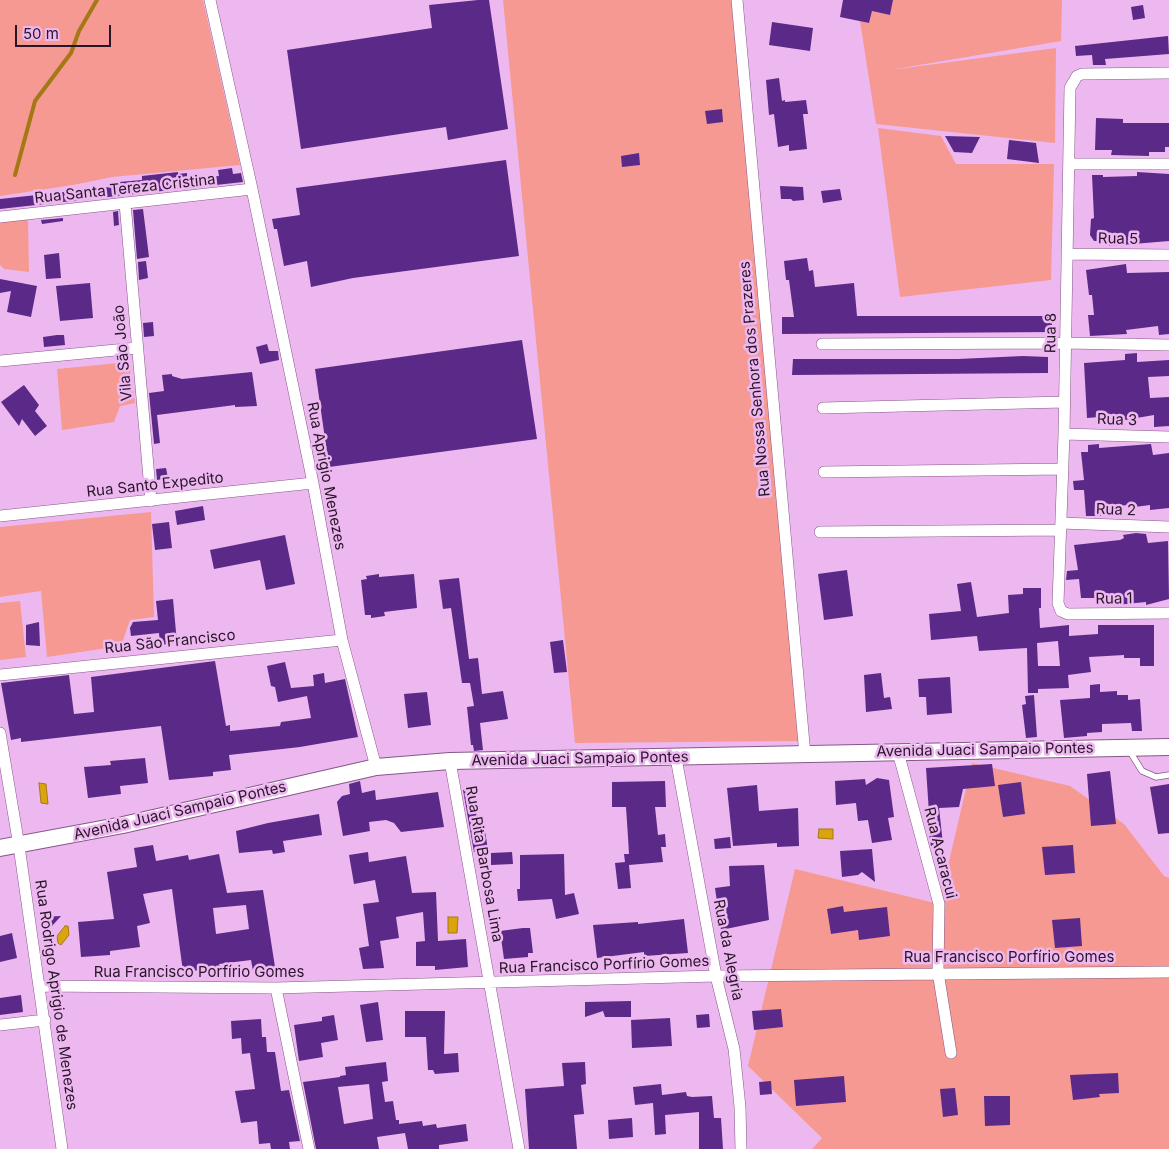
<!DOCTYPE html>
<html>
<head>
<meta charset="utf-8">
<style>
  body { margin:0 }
  #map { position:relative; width:1169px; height:1149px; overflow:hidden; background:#edb8ef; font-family:Inter,sans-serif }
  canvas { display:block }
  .scale { position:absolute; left:15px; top:25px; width:96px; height:22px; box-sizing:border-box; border:2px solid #281529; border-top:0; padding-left:6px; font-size:15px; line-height:18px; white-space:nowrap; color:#281529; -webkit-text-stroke:4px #edb8ef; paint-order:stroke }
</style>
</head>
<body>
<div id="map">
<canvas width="1169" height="1149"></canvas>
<div class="scale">50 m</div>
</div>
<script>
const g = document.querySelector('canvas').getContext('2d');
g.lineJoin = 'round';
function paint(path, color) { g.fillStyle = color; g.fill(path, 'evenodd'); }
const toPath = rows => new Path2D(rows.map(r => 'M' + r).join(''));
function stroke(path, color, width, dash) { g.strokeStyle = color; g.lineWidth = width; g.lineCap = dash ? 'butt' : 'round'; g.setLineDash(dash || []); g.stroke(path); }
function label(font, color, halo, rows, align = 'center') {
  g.font = font + ' Inter,sans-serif'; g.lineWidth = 5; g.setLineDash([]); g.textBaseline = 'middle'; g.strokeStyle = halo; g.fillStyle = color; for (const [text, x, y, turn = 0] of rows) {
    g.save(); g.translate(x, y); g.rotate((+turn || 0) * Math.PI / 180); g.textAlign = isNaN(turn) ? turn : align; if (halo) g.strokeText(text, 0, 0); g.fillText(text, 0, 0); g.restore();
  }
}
const green = toPath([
  [0,0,203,0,240,165,112,177,73,185,0,196],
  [503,0,735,0,801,741,575,743],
  [893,0,1062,0,1061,41,890,70,1056,48,1055,143,876,124,860,21,869,23,872,11,890,15],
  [878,128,941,136,956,164,1054,164,1051,280,900,297],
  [28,219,29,272,4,269,0,265,0,222],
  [129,362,135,403,120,406,114,422,62,430,57,369],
  [151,512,154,617,130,620,121,646,47,657,41,591,0,597,0,527],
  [20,601,26,657,0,660,0,603],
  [972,763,1070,786,1124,824,1164,876,1169,878,1169,1149,812,1149,822,1138,748,1066,795,869,939,904]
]);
const water = toPath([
  [39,783,46,784,48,804,41,803,39,783],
  [819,829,833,829,833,839,818,838,819,829],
  [448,917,458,917,457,933,448,933,448,917],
  [65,926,68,926,69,935,61,945,58,943,57,936,65,926]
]);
const stream = toPath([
  [15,175,35,101,71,53,79,31,97,0]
]);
const building = toPath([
  [478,0,489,0,508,129,448,140,446,127,301,149,287,50,432,28,429,5],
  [843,0,893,0,890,15,872,11,869,23,840,17],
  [1143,5,1145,18,1133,20,1131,7],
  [772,22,813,28,810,51,769,45],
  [1168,36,1169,54,1105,59,1106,65,1093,65,1092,55,1076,56,1075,46],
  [779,78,782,101,785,100,785,102,806,100,808,114,803,114,807,149,789,151,789,145,778,147,774,114,769,115,766,80],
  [722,109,723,122,707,124,705,111],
  [1096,118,1123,119,1123,123,1169,123,1169,147,1165,147,1165,152,1149,152,1149,156,1111,155,1112,150,1095,150],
  [945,136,980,137,972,153,954,152],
  [1009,140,1036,143,1039,163,1007,159],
  [639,153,640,165,622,167,621,156],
  [506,160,519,256,353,278,311,287,307,261,284,266,277,229,274,229,272,219,300,215,296,188],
  [232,168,233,174,241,173,243,182,0,209,0,199,119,186,119,182,142,180,142,176,178,172,178,174,187,173,187,179,219,176,218,170],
  [1137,172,1169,174,1169,241,1109,246,1108,241,1094,241,1090,235,1091,219,1094,218,1092,175,1103,175,1103,177,1137,176],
  [780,186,803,187,804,200,793,201,791,199,781,199],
  [840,189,842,200,823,203,821,191],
  [143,209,149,257,137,259,133,210],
  [118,211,119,225,114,226,113,212],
  [63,218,63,221,42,224,41,220],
  [59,253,61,278,46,279,44,255],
  [807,258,809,271,813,270,815,287,854,283,857,316,1052,316,1052,332,782,334,782,317,794,317,789,280,786,280,784,261],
  [146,261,148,278,139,280,138,262],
  [1126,264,1127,273,1169,272,1169,334,1159,335,1158,326,1126,330,1127,334,1090,336,1088,315,1094,315,1092,295,1089,295,1086,270],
  [0,279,37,286,31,317,7,312,11,291,0,293],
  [90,283,93,318,60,321,56,286],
  [153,322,154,336,144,337,143,323],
  [57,335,64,335,65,345,44,347,43,337],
  [522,340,537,439,329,467,315,369],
  [267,344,269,351,278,351,279,360,260,364,256,347],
  [1137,353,1137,362,1169,360,1169,376,1148,377,1150,398,1169,397,1169,426,1154,427,1154,415,1125,420,1124,415,1087,418,1084,363,1125,360,1125,354],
  [1023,356,1048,357,1048,373,792,375,793,359,958,359],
  [252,372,257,406,235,407,235,405,157,415,160,443,154,444,149,393,164,391,162,375,172,374,172,376,182,379],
  [24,385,39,405,35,411,47,426,35,436,22,419,19,426,1,402],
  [1099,444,1099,448,1151,444,1153,455,1169,453,1169,508,1150,510,1150,505,1127,508,1127,505,1100,509,1101,516,1086,516,1084,490,1074,490,1073,481,1084,480,1081,452,1088,452,1088,445],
  [166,468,168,478,157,480,156,469],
  [203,506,205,520,177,525,175,511],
  [169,522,172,548,155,550,152,524],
  [1136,533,1146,534,1148,543,1168,541,1169,599,1146,605,1146,602,1106,606,1105,598,1081,598,1079,579,1066,580,1067,571,1078,570,1074,545,1120,540,1124,538,1123,535],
  [285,535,295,584,266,590,260,560,214,569,210,550],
  [847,570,853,616,824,620,818,574],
  [379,574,379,577,414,574,417,608,384,612,385,616,371,618,371,615,365,615,361,580,367,579,366,576],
  [459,578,469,659,478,658,482,694,503,691,508,719,480,723,483,750,474,751,473,745,471,745,467,707,474,706,470,683,462,683,451,608,443,609,439,580],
  [971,582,977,617,1009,613,1008,595,1023,594,1023,588,1041,588,1041,608,1039,608,1040,628,1069,625,1069,636,1098,634,1098,625,1154,625,1154,666,1140,666,1140,658,1124,658,1124,655,1089,657,1091,672,1068,675,1069,688,1038,689,1038,693,1028,693,1027,648,979,651,977,636,931,640,929,614,961,611,957,584],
  [1058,641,1060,666,1038,666,1037,643],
  [173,599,177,643,160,645,159,633,131,636,130,628,133,622,158,620,156,601],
  [39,622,40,646,26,645,26,625],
  [563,640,567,672,554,673,550,642],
  [215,661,226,726,230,725,230,731,280,726,281,722,311,718,307,696,278,702,275,687,271,686,267,666,285,662,291,688,314,686,313,675,324,673,325,683,345,679,358,737,300,747,229,755,231,770,213,772,213,776,169,780,161,726,21,742,21,738,11,740,1,683,69,675,74,714,94,712,91,677],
  [881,673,884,698,890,697,892,709,866,712,864,675],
  [950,677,952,713,927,715,926,697,919,697,918,679],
  [1100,684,1100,692,1117,691,1117,695,1128,695,1128,700,1140,699,1142,731,1132,731,1131,723,1102,724,1102,732,1087,733,1087,736,1064,738,1060,700,1090,698,1090,685],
  [427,692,431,725,408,728,404,694],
  [1034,695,1037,737,1026,738,1022,705,1026,704,1025,696],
  [145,758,148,783,120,786,121,794,88,798,84,767,111,765,110,761],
  [992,764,995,786,963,789,959,807,939,808,943,844,931,846,926,814,929,813,926,768],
  [1110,771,1116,824,1091,826,1087,774],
  [877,778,889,780,894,817,888,818,892,840,872,843,868,820,858,821,856,803,836,805,835,781,865,779,866,785],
  [360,781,362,793,375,790,376,800,438,792,444,827,401,832,394,823,386,820,369,822,370,831,343,836,337,802,342,796,350,794,349,784],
  [665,781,666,807,655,807,658,835,665,834,666,847,661,847,663,862,629,865,631,888,618,889,615,863,625,862,624,854,629,854,628,837,626,807,612,807,612,782],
  [1021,782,1025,814,1003,817,998,785],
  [1169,784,1169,833,1158,834,1150,787],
  [757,785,759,811,798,808,799,846,777,847,777,843,733,846,727,788],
  [472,789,477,819,483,818,488,850,474,852,463,790],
  [319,814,322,835,283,841,285,852,273,854,272,850,239,853,236,831,268,823],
  [730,837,731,848,715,849,714,839],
  [153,845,156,861,188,855,189,860,219,854,227,893,263,890,275,967,253,971,251,960,219,964,220,968,183,972,172,889,143,894,150,923,137,926,140,947,110,951,110,955,81,957,78,922,114,919,107,872,137,867,134,848],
  [246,905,249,929,216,934,213,908],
  [1073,845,1075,873,1045,875,1042,847],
  [872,849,875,882,862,872,858,875,842,877,840,851],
  [368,852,369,862,406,856,412,893,436,892,438,941,466,939,468,967,435,970,435,966,416,966,416,942,425,941,423,912,396,917,399,938,380,941,384,968,363,969,359,948,369,946,363,904,379,902,375,880,354,884,349,855],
  [512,852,513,864,491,865,491,853],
  [564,854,565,895,574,893,579,914,556,919,552,899,518,901,517,889,520,889,520,855],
  [764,865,769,920,721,930,715,888,730,886,729,866],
  [843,906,844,912,887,907,890,936,859,940,858,930,831,934,827,909],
  [61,916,43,936,43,917],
  [1080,918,1082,946,1055,948,1052,920],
  [684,919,688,953,644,956,644,952,597,958,593,925,638,922,638,924],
  [523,928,530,928,533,953,528,953,528,957,504,959,500,931],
  [12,933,17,958,0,962,0,936],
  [21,995,23,1012,0,1015,0,998],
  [631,1001,631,1017,605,1017,603,1011,585,1017,585,1002],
  [378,1002,383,1040,366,1042,360,1005],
  [781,1009,783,1027,754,1030,752,1011],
  [405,1011,445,1011,444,1054,458,1053,459,1072,435,1074,433,1070,428,1070,426,1037,405,1037],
  [709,1014,710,1027,697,1028,696,1015],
  [334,1015,338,1040,321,1043,323,1057,299,1061,294,1025,322,1021,322,1017],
  [670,1018,672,1046,632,1048,631,1020],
  [261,1019,262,1037,266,1037,267,1052,275,1052,281,1091,289,1090,300,1141,289,1142,290,1149,271,1149,270,1143,259,1144,257,1121,241,1123,235,1091,255,1089,250,1053,242,1054,241,1038,232,1039,231,1021],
  [386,1062,388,1081,382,1082,385,1102,393,1101,396,1120,399,1120,399,1124,422,1121,423,1126,436,1124,437,1128,466,1124,468,1141,439,1145,439,1149,408,1149,405,1133,377,1137,379,1149,316,1149,303,1082,340,1077,340,1076,346,1075,345,1067],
  [369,1084,373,1119,344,1124,338,1087],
  [585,1062,586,1084,581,1085,584,1114,574,1115,577,1149,529,1149,525,1089,564,1086,562,1063],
  [1118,1073,1119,1093,1099,1094,1100,1097,1073,1100,1070,1075],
  [844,1076,846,1102,796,1106,794,1080],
  [771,1081,772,1094,760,1095,759,1082],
  [661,1084,662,1095,686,1092,687,1096,692,1097,712,1096,714,1118,721,1118,723,1149,699,1149,699,1112,665,1115,666,1134,655,1135,653,1103,635,1105,633,1087],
  [955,1088,958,1115,943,1117,940,1089],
  [984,1096,1010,1096,1010,1125,985,1126],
  [632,1118,633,1137,609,1139,608,1120]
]);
const service = toPath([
  [1129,750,1142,771,1156,777,1169,775]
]);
const minor = toPath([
  [210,0,252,189,313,483,342,640,376,767],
  [737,0,805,755],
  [1169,73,1082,74,1077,76,1070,88,1064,434,1058,603,1061,611,1068,614,1169,613],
  [1069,164,1169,164],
  [125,203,151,501],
  [0,217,252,189],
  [1067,254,1169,255],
  [822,344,1066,343,1169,345],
  [0,361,137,348],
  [823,408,1064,402],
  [1064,434,1169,437],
  [824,472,1063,469],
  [0,516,313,483],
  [1061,523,1169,527],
  [820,532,1061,530],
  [0,675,342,640],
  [0,733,19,846,62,1149],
  [898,752,939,904,938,972,951,1053],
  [676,758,716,976,734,1049,740,1107,741,1149],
  [450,761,519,1149],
  [40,986,276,988,716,976,1169,972],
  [276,988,309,1149],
  [0,1025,45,1020]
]);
const secondary = toPath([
  [0,848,123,825,376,767,450,761,1169,747]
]);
const streetNames = [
  ["Rua Santa Tereza Cristina",125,189,-6],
  ["Rua 5",1118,239,1],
  ["Rua 8",1051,333,-89],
  ["Vila São João",123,353,-95],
  ["Rua Nossa Senhora dos Prazeres",755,379,-95],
  ["Rua 3",1117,420,2],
  ["Rua Aprigio Menezes",326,476,79],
  ["Rua Santo Expedito",155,485,-6],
  ["Rua 2",1116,510,2],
  ["Rua 1",1114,599,-1],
  ["Rua São Francisco",170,642,-6],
  ["Avenida Juaci Sampaio Pontes",985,750,-1],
  ["Avenida Juaci Sampaio Pontes",580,759,-1],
  ["Avenida Juaci Sampaio Pontes",180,811,-13],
  ["Rua Acaracui",940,853,76],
  ["Rua Rita Barbosa Lima",484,864,80],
  ["Rua da Alegria",728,950,79],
  ["Rua Francisco Porfírio Gomes",1009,957],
  ["Rua Francisco Porfírio Gomes",604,965,-2],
  ["Rua Francisco Porfírio Gomes",199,972],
  ["Rua Rodrigo Aprigio de Menezes",56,995,82]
];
paint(green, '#f69992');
paint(water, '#d9a40d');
stroke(water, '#a47915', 1);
stroke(stream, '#a47915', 4);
paint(building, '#5b2987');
stroke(service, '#865788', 7);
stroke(minor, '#865788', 12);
stroke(secondary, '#865788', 18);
stroke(service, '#fff', 5.5);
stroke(minor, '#fff', 11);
stroke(secondary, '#fff', 16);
label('15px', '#281529', '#edb8ef', streetNames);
</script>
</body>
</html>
